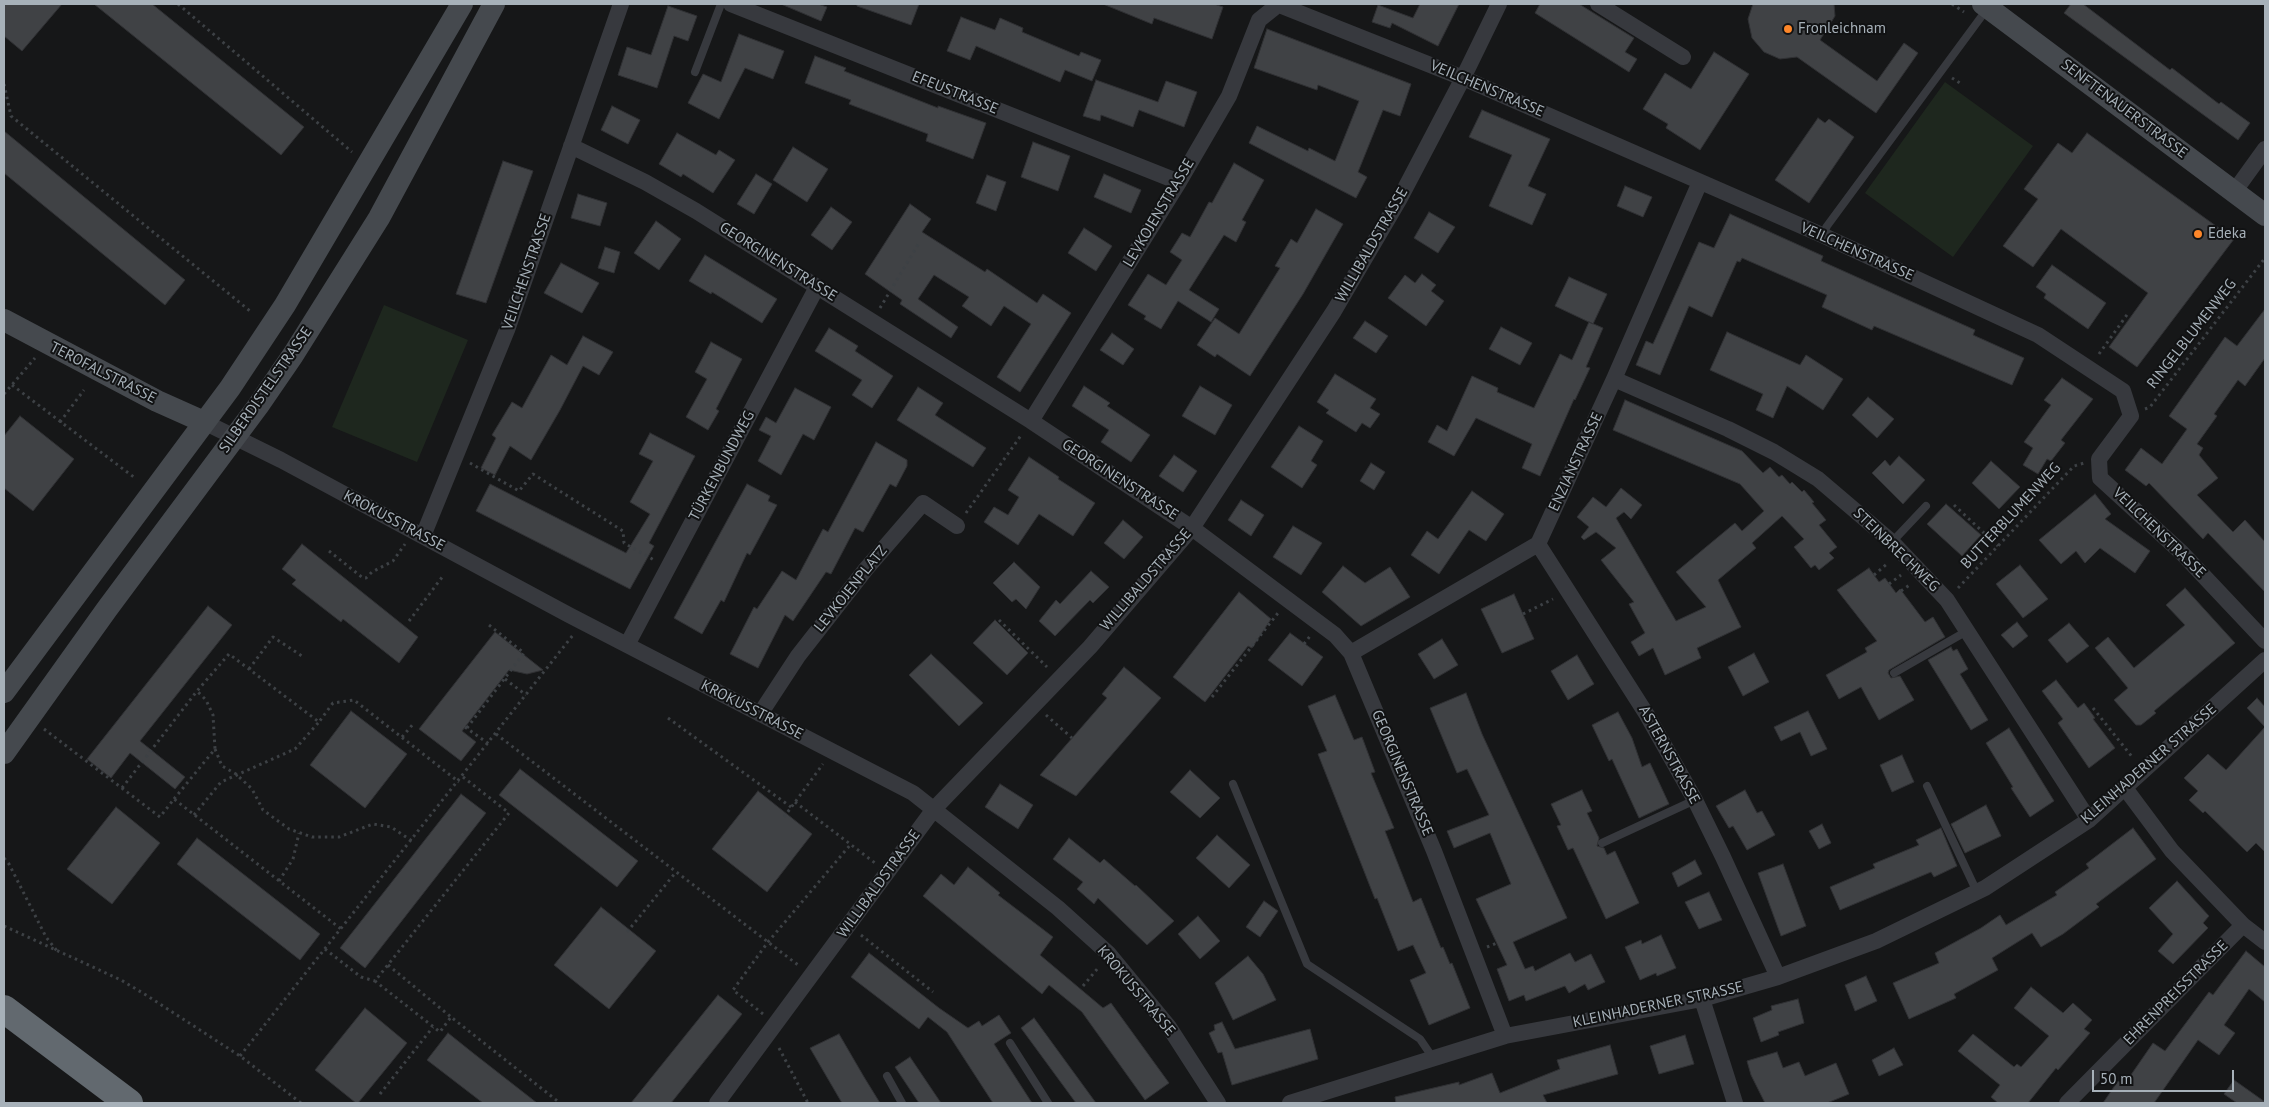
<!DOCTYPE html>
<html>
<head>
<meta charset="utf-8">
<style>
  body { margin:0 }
  #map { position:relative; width:2269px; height:1107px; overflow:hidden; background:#161718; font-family:"PT Sans",sans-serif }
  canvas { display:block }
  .frame { position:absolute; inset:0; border:5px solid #a7b1b9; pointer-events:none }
  .scale { position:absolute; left:2092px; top:1070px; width:142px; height:22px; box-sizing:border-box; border:2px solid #a7b1b9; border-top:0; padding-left:6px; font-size:15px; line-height:18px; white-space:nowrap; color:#a7b1b9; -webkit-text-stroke:4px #111213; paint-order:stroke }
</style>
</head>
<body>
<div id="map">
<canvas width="2269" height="1107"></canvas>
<div class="frame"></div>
<div class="scale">50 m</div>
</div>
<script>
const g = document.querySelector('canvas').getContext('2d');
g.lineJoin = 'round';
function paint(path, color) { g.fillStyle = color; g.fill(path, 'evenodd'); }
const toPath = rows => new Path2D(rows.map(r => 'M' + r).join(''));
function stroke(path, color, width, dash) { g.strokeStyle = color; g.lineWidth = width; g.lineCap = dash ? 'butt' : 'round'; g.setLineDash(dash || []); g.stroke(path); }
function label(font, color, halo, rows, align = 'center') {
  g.font = font + ' "PT Sans",sans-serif'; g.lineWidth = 4; g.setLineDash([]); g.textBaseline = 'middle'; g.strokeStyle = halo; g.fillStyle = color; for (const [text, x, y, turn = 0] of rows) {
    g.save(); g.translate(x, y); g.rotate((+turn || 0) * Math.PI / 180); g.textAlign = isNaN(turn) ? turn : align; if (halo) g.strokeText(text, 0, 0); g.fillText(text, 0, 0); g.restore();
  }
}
const green = toPath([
  [1945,82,2033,146,1953,257,1865,193],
  [384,305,468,340,417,462,332,427]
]);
const building = toPath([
  [4,4,62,4,22,51,4,36,4,4],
  [94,4,152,4,304,127,281,155,94,4],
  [781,4,818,4,827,7,821,21,781,4],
  [857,4,919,4,911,25,857,6,857,4],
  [1103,4,1214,4,1223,7,1212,39,1154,18,1152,24,1103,4],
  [1420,4,1459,4,1438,46,1392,23,1390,28,1372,22,1378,5,1413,18,1420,4],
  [1540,4,1579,4,1634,38,1625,52,1637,59,1629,72,1535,13,1540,4],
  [1753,4,1834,4,1835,16,1820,40,1877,81,1904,43,1918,53,1876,113,1797,57,1780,59,1764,52,1752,38,1748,19,1753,4],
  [2071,4,2083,4,2170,70,2172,68,2219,104,2221,102,2250,123,2238,140,2064,13,2071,4],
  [668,6,697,16,688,41,674,36,657,88,618,75,627,47,651,55,668,6],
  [961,17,995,30,1000,18,1023,28,1022,32,1079,56,1081,52,1101,60,1092,81,1065,70,1060,82,976,46,970,60,947,51,961,17],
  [1267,29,1411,84,1400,116,1383,110,1358,172,1367,177,1356,198,1249,143,1257,126,1308,151,1309,148,1335,161,1359,101,1318,85,1317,90,1254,68,1267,29],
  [739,34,784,51,773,79,745,68,719,119,688,103,703,74,721,82,739,34],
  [1714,52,1749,74,1700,150,1666,128,1668,124,1643,109,1665,73,1691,89,1714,52],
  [815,56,846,68,844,71,938,108,938,106,986,123,973,159,926,141,928,134,849,104,851,100,805,83,815,56],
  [1096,80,1158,102,1166,81,1197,92,1184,127,1139,110,1133,127,1101,115,1100,121,1083,116,1096,80],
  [612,106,640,120,628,144,601,130,612,106],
  [1482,110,1550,139,1528,186,1546,194,1532,225,1489,206,1512,155,1469,137,1482,110],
  [1818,118,1825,123,1829,119,1854,137,1809,203,1775,180,1818,118],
  [4,131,185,280,165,305,4,173,4,131],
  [677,133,716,155,719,150,735,160,713,193,683,174,681,177,659,164,677,133],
  [2087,133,2234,239,2137,367,2109,347,2148,293,2061,229,2033,267,2003,246,2038,199,2024,189,2058,143,2072,153,2087,133],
  [1033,142,1070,156,1058,191,1021,177,1033,142],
  [793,147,828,169,807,202,773,180,793,147],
  [503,161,533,171,486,303,456,294,503,161],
  [1234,163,1264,180,1242,220,1246,222,1236,242,1224,235,1189,290,1219,309,1211,322,1178,301,1161,329,1144,319,1146,316,1128,305,1148,274,1166,285,1182,260,1170,252,1182,233,1190,237,1209,202,1212,203,1234,163],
  [756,174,772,184,754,214,737,204,756,174],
  [1104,174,1141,190,1131,213,1094,197,1104,174],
  [987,175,1006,182,996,211,976,203,987,175],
  [1625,186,1652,197,1643,217,1617,206,1625,186],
  [578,194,607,203,600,226,571,218,578,194],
  [910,204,931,219,922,232,985,272,987,269,1037,303,1043,294,1071,313,1020,392,997,377,1031,324,1004,306,991,326,962,306,969,297,934,275,918,299,958,327,951,338,900,304,902,300,865,274,910,204],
  [831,207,852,222,832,250,811,235,831,207],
  [1316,209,1343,224,1303,294,1250,376,1217,354,1215,357,1197,345,1215,318,1239,334,1280,268,1275,266,1291,239,1297,243,1316,209],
  [1429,212,1455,227,1438,253,1414,238,1429,212],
  [1730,214,1823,256,1821,261,1975,330,1973,335,2024,358,2012,385,1874,326,1872,330,1822,307,1827,295,1742,258,1740,262,1737,261,1712,317,1689,306,1660,375,1636,365,1646,341,1653,344,1699,242,1714,248,1730,214],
  [656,221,681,239,659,270,634,253,656,221],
  [1084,228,1112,246,1096,271,1068,253,1084,228],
  [605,247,620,252,614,273,598,268,605,247],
  [705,255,777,299,762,323,712,292,711,294,689,281,705,255],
  [561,263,599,283,582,313,544,293,561,263],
  [2052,265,2106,303,2088,329,2044,298,2046,294,2036,287,2052,265],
  [1422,274,1436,285,1431,291,1444,301,1426,326,1388,298,1405,275,1415,283,1422,274],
  [1569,277,1607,294,1593,324,1555,306,1569,277],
  [2265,309,2265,358,2245,386,2238,380,2214,414,2217,416,2197,444,2203,448,2199,455,2218,478,2197,495,2233,532,2245,520,2265,542,2265,592,2208,533,2203,539,2149,483,2146,486,2125,470,2141,448,2162,464,2187,429,2169,416,2225,337,2237,346,2265,309],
  [1365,321,1388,336,1376,353,1353,338,1365,321],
  [1589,322,1603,328,1586,367,1590,368,1575,400,1574,399,1540,476,1522,468,1532,444,1476,418,1454,456,1428,442,1437,425,1447,431,1472,376,1498,388,1497,392,1534,408,1560,354,1572,360,1589,322],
  [1501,327,1532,343,1520,365,1489,349,1501,327],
  [829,328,858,346,855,351,893,376,872,408,852,395,862,380,815,351,829,328],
  [1727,332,1800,365,1806,355,1843,379,1823,410,1787,386,1773,418,1756,410,1763,394,1710,370,1727,332],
  [1112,333,1134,349,1123,365,1100,350,1112,333],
  [583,336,613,352,599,375,583,366,560,410,531,460,510,446,495,475,481,468,496,438,492,435,512,402,522,408,551,355,567,365,583,336],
  [711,342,742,359,716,409,719,411,708,430,686,417,707,379,695,372,711,342],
  [1335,374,1376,399,1370,408,1380,414,1370,428,1362,423,1356,432,1326,413,1329,410,1317,402,1335,374],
  [2062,378,2093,399,2061,440,2065,443,2051,461,2047,459,2038,474,2023,465,2033,448,2024,442,2051,405,2044,400,2062,378],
  [1084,386,1110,403,1107,406,1150,435,1131,462,1101,442,1109,430,1072,406,1084,386],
  [1200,386,1232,405,1215,435,1182,416,1200,386],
  [918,387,943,403,935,415,986,448,973,467,897,420,918,387],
  [795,388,831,407,814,440,803,434,781,475,758,461,771,436,759,430,766,417,776,423,795,388],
  [1868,397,1894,419,1877,438,1852,415,1868,397],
  [1625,400,1742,451,1763,473,1770,467,1779,477,1782,475,1790,484,1792,482,1802,492,1804,490,1814,502,1812,503,1826,520,1819,525,1837,547,1829,553,1834,558,1819,570,1815,565,1811,568,1794,547,1804,539,1782,516,1752,543,1756,548,1718,580,1741,627,1697,648,1701,658,1665,675,1653,648,1639,656,1631,642,1645,633,1629,604,1634,602,1601,560,1616,548,1596,532,1584,540,1581,537,1589,527,1577,517,1593,497,1606,507,1621,488,1642,505,1631,519,1624,512,1616,518,1676,621,1706,607,1676,572,1735,523,1742,531,1764,511,1740,484,1613,430,1625,400],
  [20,416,74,459,33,511,4,488,4,436,20,416],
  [1299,426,1323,441,1311,461,1317,465,1302,488,1271,467,1299,426],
  [650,433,695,456,649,543,654,546,630,589,476,511,490,484,626,553,650,514,630,502,653,461,639,454,650,433],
  [876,442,907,460,907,466,896,487,890,484,863,532,855,528,831,574,826,572,793,621,785,615,758,668,730,654,754,607,757,609,782,571,796,580,823,529,828,532,876,442],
  [1174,455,1197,471,1183,492,1159,476,1174,455],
  [1899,456,1925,480,1903,504,1872,473,1885,460,1890,466,1899,456],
  [1029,457,1059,477,1058,479,1095,503,1073,536,1039,514,1018,545,984,522,994,507,1008,515,1019,497,1008,490,1029,457],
  [1991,461,2020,487,1999,509,1972,483,1991,461],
  [1371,463,1385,472,1374,490,1360,481,1371,463],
  [747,484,770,496,768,501,777,505,750,555,747,553,724,602,721,600,702,634,674,618,747,484],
  [1472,491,1504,514,1486,541,1469,530,1439,574,1411,555,1427,531,1438,539,1472,491],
  [2095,494,2111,514,2105,519,2150,551,2135,573,2100,548,2085,563,2076,551,2061,564,2039,540,2095,494],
  [1241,500,1264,515,1251,536,1228,520,1241,500],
  [1946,504,1981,535,1962,556,1927,524,1946,504],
  [1123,520,1143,537,1124,559,1104,543,1123,520],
  [1293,526,1322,543,1301,575,1273,557,1293,526],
  [302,544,418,637,399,663,343,619,341,622,292,584,296,580,282,569,302,544],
  [1014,562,1040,587,1026,609,1016,599,1012,602,993,583,1014,562],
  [2020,565,2048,599,2023,618,1996,584,2020,565],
  [1343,566,1365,583,1390,567,1410,597,1361,626,1322,592,1343,566],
  [1869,568,1879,582,1885,578,1896,593,1900,589,1925,622,1933,617,1945,637,1889,670,1888,673,1891,678,1900,676,1914,700,1879,720,1861,687,1839,699,1826,675,1867,652,1865,648,1877,641,1837,590,1869,568],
  [1091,571,1109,587,1093,603,1090,600,1055,636,1039,621,1056,600,1060,604,1091,571],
  [2185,588,2235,643,2154,711,2156,713,2141,725,2136,725,2114,700,2128,688,2095,648,2108,637,2134,668,2185,625,2166,605,2185,588],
  [1239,592,1271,619,1252,648,1248,646,1205,702,1173,677,1239,592],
  [1514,594,1534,639,1502,653,1481,609,1514,594],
  [208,606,232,625,140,741,185,777,175,789,130,753,111,778,87,759,208,606],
  [995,620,1028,653,1007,675,973,643,995,620],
  [2017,622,2028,636,2013,648,2001,635,2017,622],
  [2069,623,2089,646,2067,663,2048,640,2069,623],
  [495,632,543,670,527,674,509,670,462,731,476,742,461,761,419,729,495,632],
  [1290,633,1323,657,1302,686,1268,660,1290,633],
  [1442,639,1458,665,1434,679,1418,654,1442,639],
  [1951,647,1953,651,1957,649,1968,669,1960,674,1988,720,1971,730,1928,660,1951,647],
  [1754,653,1769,682,1743,696,1728,667,1754,653],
  [931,654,983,703,959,726,909,675,931,654],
  [1577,655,1594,684,1568,700,1551,671,1577,655],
  [1124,667,1161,698,1076,796,1040,775,1107,698,1102,694,1124,667],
  [2056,680,2078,708,2084,703,2095,718,2093,719,2115,748,2089,768,2058,723,2063,719,2042,691,2056,680],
  [1466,693,1482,734,1567,918,1513,942,1525,969,1533,966,1535,971,1570,953,1575,962,1591,954,1605,982,1588,990,1585,984,1569,993,1565,986,1526,1001,1524,995,1509,1001,1497,969,1507,965,1476,899,1511,884,1490,833,1454,848,1447,831,1489,815,1467,769,1457,773,1430,708,1466,693],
  [1335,695,1354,740,1362,737,1375,772,1371,773,1394,828,1385,831,1413,902,1421,898,1441,948,1443,947,1450,964,1452,963,1470,1008,1429,1025,1410,980,1426,973,1413,945,1398,951,1377,898,1375,899,1318,754,1327,751,1308,706,1335,695],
  [2257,698,2265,707,2265,852,2256,843,2247,852,2205,811,2203,813,2189,800,2198,791,2184,778,2208,754,2226,770,2265,727,2247,708,2257,698],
  [351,711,407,754,365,808,310,765,351,711],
  [1808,711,1827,749,1811,756,1800,732,1781,741,1774,727,1808,711],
  [1618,712,1632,738,1642,767,1650,763,1669,804,1639,818,1612,759,1609,761,1592,725,1618,712],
  [2009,728,2054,801,2030,817,2011,788,2013,787,1986,743,2009,728],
  [1902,755,1914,782,1892,792,1880,765,1902,755],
  [520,769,638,861,617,887,499,795,520,769],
  [1190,770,1220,798,1200,818,1170,792,1190,770],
  [1000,784,1033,805,1018,829,985,807,1000,784],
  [1582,790,1592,811,1587,813,1599,838,1597,846,1604,848,1607,855,1615,851,1639,903,1606,919,1573,848,1568,850,1557,826,1561,825,1551,804,1582,790],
  [1745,790,1757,813,1762,811,1775,835,1747,850,1733,826,1729,828,1716,806,1745,790],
  [758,791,812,834,767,892,712,849,758,791],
  [461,794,486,813,365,968,340,948,461,794],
  [1986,805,2001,836,1965,853,1951,824,1986,805],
  [116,807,160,843,112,904,67,869,116,807],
  [1822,824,1831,843,1819,849,1809,831,1822,824],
  [1941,828,1957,866,1934,877,1931,872,1840,910,1830,887,1875,868,1873,864,1919,845,1916,840,1941,828],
  [2133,828,2156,859,2096,904,2099,907,2063,934,2041,947,2032,933,1992,958,1998,970,1954,994,1956,998,1909,1019,1893,983,1939,963,1935,953,1981,928,2000,915,2006,925,2057,895,2055,892,2089,868,2086,864,2133,828],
  [1217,835,1250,865,1229,888,1196,858,1217,835],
  [197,838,320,934,300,960,177,864,197,838],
  [1069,838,1100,863,1104,859,1135,886,1136,885,1174,921,1147,945,1098,898,1094,904,1077,889,1083,882,1053,859,1069,838],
  [1695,860,1702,874,1678,887,1672,873,1695,860],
  [1783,864,1806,926,1781,936,1758,873,1783,864],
  [968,867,1000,893,998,895,1053,937,1040,955,1103,1008,1111,1003,1169,1083,1145,1100,1082,1012,1049,985,1042,994,923,896,941,874,954,885,968,867],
  [2177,881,2209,916,2203,923,2208,928,2173,964,2158,951,2173,934,2149,908,2177,881],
  [1709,892,1722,920,1699,929,1685,902,1709,892],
  [1264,901,1278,911,1260,937,1246,927,1264,901],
  [601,907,656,951,609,1009,554,965,601,907],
  [1198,916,1220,941,1200,959,1178,934,1198,916],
  [1661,935,1676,968,1657,976,1656,973,1640,980,1625,947,1641,940,1642,944,1661,935],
  [2246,951,2265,967,2265,1002,2249,989,2224,1025,2235,1033,2219,1055,2198,1040,2154,1103,2103,1103,2118,1081,2124,1085,2153,1043,2165,1051,2209,992,2213,995,2246,951],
  [869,953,939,1008,968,1028,979,1021,982,1026,999,1015,1011,1033,994,1044,1032,1103,993,1103,947,1032,928,1017,919,1029,851,977,869,953],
  [1248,956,1263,974,1276,1000,1233,1020,1215,983,1248,956],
  [1866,976,1877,1001,1855,1011,1845,985,1866,976],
  [2031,987,2063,1013,2073,1003,2092,1020,2084,1029,2090,1033,2058,1070,2056,1068,2028,1103,1998,1103,1991,1097,2000,1085,1958,1051,1973,1034,2014,1067,2017,1064,2021,1067,2049,1036,2014,1008,2031,987],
  [718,995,742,1014,671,1103,631,1103,718,995],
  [1798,999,1804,1023,1778,1032,1779,1035,1761,1042,1753,1018,1772,1010,1771,1006,1798,999],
  [365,1008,407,1043,358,1103,356,1103,315,1070,365,1008],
  [1034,1018,1096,1103,1076,1103,1021,1028,1034,1018],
  [1222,1022,1235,1049,1310,1029,1318,1059,1232,1085,1222,1052,1218,1053,1209,1033,1215,1030,1214,1025,1222,1022],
  [448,1033,473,1053,537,1103,483,1103,427,1060,448,1033],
  [839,1034,864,1077,880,1103,842,1103,810,1048,839,1034],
  [1685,1035,1694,1064,1659,1074,1650,1046,1685,1035],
  [1610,1045,1618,1074,1543,1095,1547,1103,1396,1103,1395,1097,1459,1082,1459,1085,1492,1073,1500,1093,1560,1069,1557,1060,1610,1045],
  [1894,1048,1903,1065,1879,1076,1872,1060,1894,1048],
  [1777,1052,1783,1068,1799,1062,1805,1076,1836,1063,1849,1094,1827,1103,1765,1103,1751,1075,1747,1061,1777,1052],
  [910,1057,941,1103,919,1103,895,1067,910,1057],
  [2234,1080,2265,1102,2265,1103,2237,1103,2224,1094,2234,1080]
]);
const path = toPath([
  [178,4,352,152],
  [1952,4,1964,12],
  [1952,78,1963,85],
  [4,84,11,116,250,311],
  [880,308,919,243],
  [2099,354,2129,312],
  [12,385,135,478],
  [4,394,35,358],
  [2145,409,2150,407,2265,258],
  [60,422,84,390],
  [470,463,519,491,533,474,623,531,624,543,654,560],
  [1954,505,1998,546],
  [966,513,1022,434],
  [329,551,363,578,366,578,372,572,393,561,405,544],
  [1874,575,1888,563],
  [1889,584,1901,575],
  [1958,588,2074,466,2084,463],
  [1901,591,1911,584],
  [1523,614,1553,599],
  [999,620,1047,667],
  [409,621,443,576],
  [1304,644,1310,636],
  [249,669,273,637,302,656],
  [505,679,526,695],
  [1212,697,1278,613],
  [2093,708,2133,758],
  [1046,715,1072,738],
  [668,718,791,807],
  [465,727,489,744],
  [467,728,524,653,489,625],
  [44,729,160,817,174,799,341,929],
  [496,734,798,965],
  [402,737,414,723],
  [215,749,222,766,236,774,252,789,263,810,289,829,312,837,339,837,373,824,391,827,412,841],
  [463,777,509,813,375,981,440,1032,451,1017,560,1103],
  [122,788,197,691,229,654,319,722,333,703,354,700,459,782],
  [174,799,215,749,213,715,206,700,197,691],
  [795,802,875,863],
  [194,815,221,782,295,749,319,722],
  [784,817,823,764],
  [4,858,9,864,46,937,57,951],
  [279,881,293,859,299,833],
  [4,926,121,980,146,995,240,1056,301,1103],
  [627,932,676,872],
  [861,935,933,992],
  [1487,947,1497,943],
  [325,949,361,977,375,981],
  [388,965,451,1017],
  [1083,986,1098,968],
  [763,1014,733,990,768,942,851,844],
  [779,1048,808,1103],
  [240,1056,573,635],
  [380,1094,433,1027]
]);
const lane = toPath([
  [695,72,721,4],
  [1822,235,1827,226,1987,9],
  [1892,542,1926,506],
  [1894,673,1967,631],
  [1233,784,1307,964,1420,1039,1433,1058],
  [1927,786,1977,892],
  [1602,843,1695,800],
  [1010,1043,1048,1103],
  [887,1076,902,1103]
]);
const street = toPath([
  [731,4,1179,182],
  [1277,4,1463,78,1822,235,2038,335,2123,391,2131,416,2099,459,2100,478,2182,553,2265,641],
  [1598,4,1683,57],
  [571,146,645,182,696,211,1031,421,1192,528,1335,635,1351,653,1434,851,1505,1036],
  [2234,192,2265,149],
  [1614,379,1728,429,1774,452,1818,479,1892,542,1947,600,2089,820],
  [1031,421,1179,182,1229,96,1259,20,1279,4],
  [204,422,281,460,569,615,913,793,1058,908,1109,954,1169,1027,1218,1103],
  [423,536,507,330,621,4],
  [1538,544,1647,715,1695,800,1723,857,1778,977],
  [627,645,817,287],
  [1351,653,1538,544,1614,379,1700,182],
  [760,714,798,656,866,569,923,503,957,526],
  [2125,788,2172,851,2243,925,2265,942],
  [1702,999,1735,1103],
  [717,1103,934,809,1090,647,1192,528,1334,311,1399,200,1463,78,1499,4],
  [1290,1103,1505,1036,1702,999,1778,977,1876,941,1985,888,2089,820,2265,660],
  [2067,1103,2243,925]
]);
const secondary = toPath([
  [1983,4,2265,215],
  [4,320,157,401,204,422],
  [4,692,230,388,285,305,462,4],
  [4,753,107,609,258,406,293,355,379,218,494,4]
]);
const highway = toPath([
  [4,1009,129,1103]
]);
const markers = [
  [1788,29,5,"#fd8629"],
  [2198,234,5,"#fd8629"]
];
const poiNames = [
  ["Fronleichnam",1798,29],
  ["Edeka",2208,234]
];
const streetNames = [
  ["VEILCHENSTRASSE",1487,89,23],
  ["EFEUSTRASSE",955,93,22],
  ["SENFTENAUERSTRASSE",2124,109,37],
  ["LEVKOJENSTRASSE",1159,213,-59],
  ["WILLIBALDSTRASSE",1372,245,-60],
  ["VEILCHENSTRASSE",1857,252,24],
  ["GEORGINENSTRASSE",778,262,32],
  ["VEILCHENSTRASSE",527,272,-71],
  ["RINGELBLUMENWEG",2192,334,-52],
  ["TEROFALSTRASSE",103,373,27],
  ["SILBERDISTELSTRASSE",266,390,-55],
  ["ENZIANSTRASSE",1576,462,-65],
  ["TÜRKENBUNDWEG",722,466,-62],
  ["GEORGINENSTRASSE",1120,480,33],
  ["BUTTERBLUMENWEG",2011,516,-47],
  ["KROKUSSTRASSE",394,521,28],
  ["VEILCHENSTRASSE",2159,533,44],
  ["STEINBRECHWEG",1896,550,44],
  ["WILLIBALDSTRASSE",1146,580,-49],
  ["LEVKOJENPLATZ",851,589,-51],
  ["KROKUSSTRASSE",752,710,27],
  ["ASTERNSTRASSE",1669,755,61],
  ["KLEINHADERNER STRASSE",2149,764,-41],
  ["GEORGINENSTRASSE",1402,773,67],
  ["WILLIBALDSTRASSE",879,884,-54],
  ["KROKUSSTRASSE",1136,991,50],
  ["EHRENPREISSTRASSE",2176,993,-45],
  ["KLEINHADERNER STRASSE",1658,1005,-12]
];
paint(green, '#1e271e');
paint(building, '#404245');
stroke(building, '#303134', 1);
stroke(path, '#3d4145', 3, [2.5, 4]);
stroke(lane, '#37393e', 8);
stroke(street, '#37393e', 16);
stroke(secondary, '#45494e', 22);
stroke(highway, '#62696f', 28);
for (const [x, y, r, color] of markers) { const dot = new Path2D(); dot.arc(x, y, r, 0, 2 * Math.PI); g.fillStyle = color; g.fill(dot); stroke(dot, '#111213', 2); }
label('15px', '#a7b1b9', '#111213', poiNames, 'left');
label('15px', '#a7b1b9', '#111213', streetNames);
</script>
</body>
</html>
